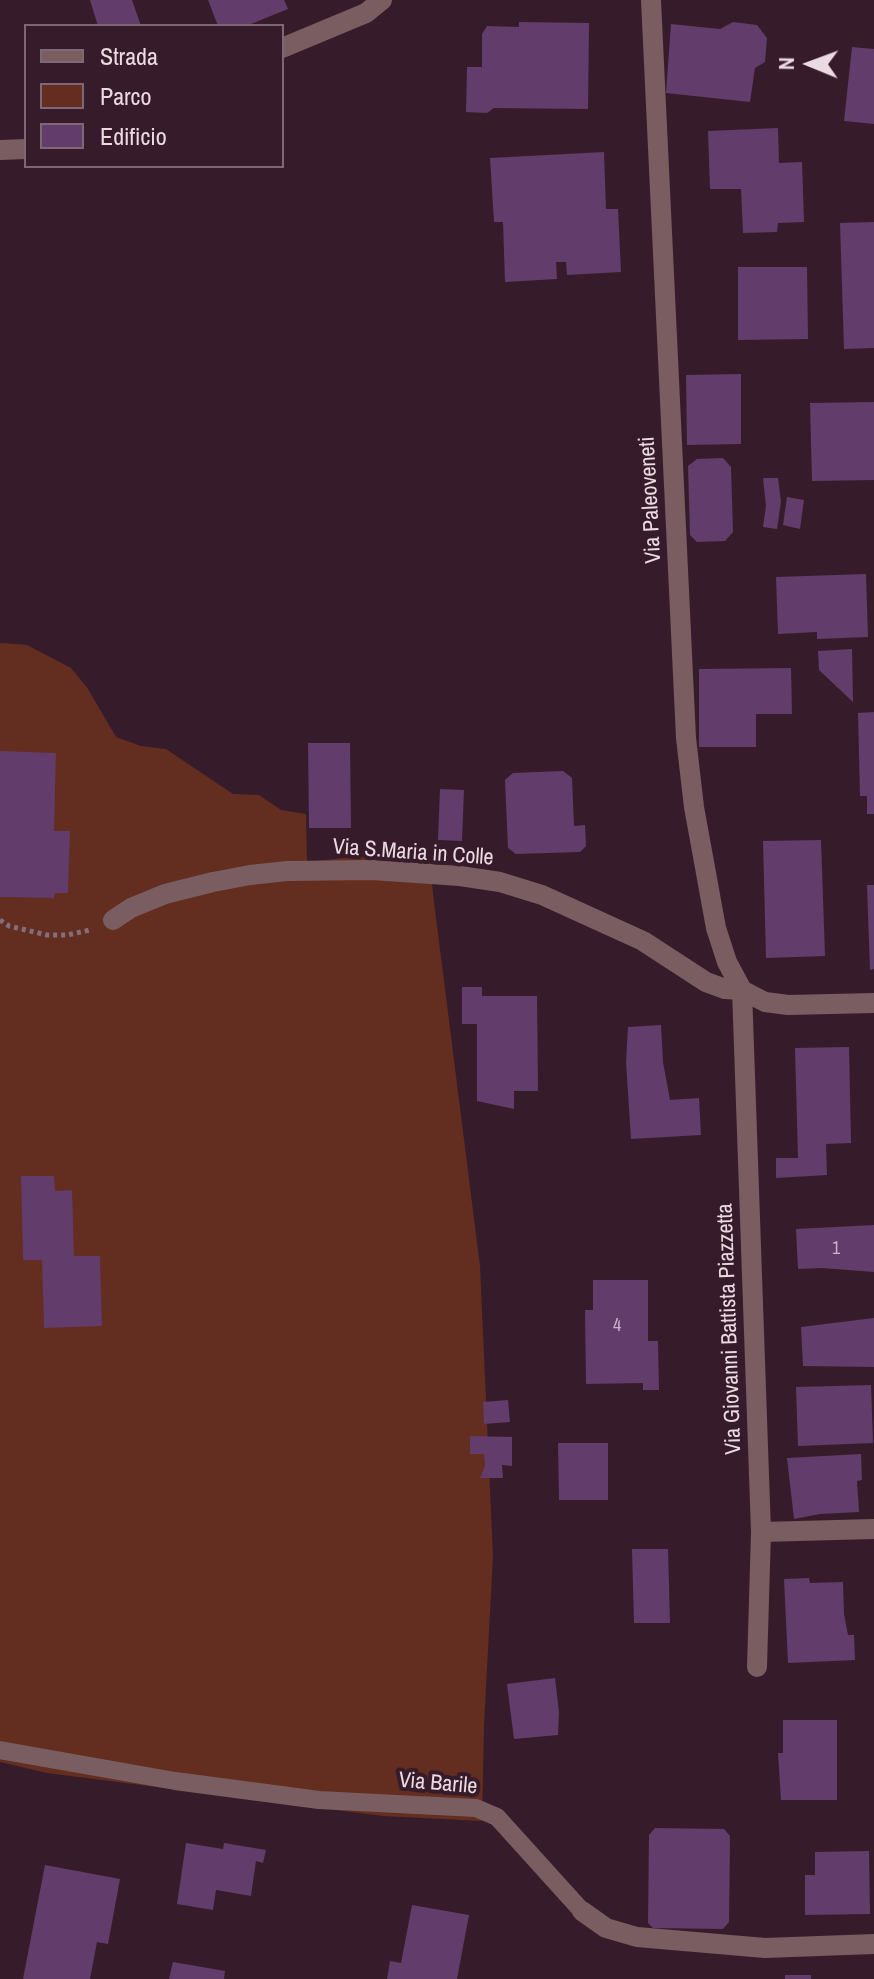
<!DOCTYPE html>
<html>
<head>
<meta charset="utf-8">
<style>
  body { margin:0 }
  #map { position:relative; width:874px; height:1979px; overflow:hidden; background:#361c2b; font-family:"Archivo Narrow",sans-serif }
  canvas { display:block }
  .legend { position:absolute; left:24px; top:24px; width:260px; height:144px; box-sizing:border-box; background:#361c2b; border:2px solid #7f6875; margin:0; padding:10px 14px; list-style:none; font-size:24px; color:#ecdae3 }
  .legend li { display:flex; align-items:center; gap:16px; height:40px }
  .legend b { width:40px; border:2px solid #7f6875 }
  .north { position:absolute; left:770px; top:24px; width:80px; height:80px; -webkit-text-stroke:6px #361c2b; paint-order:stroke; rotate:271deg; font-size:22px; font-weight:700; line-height:32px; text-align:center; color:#ecdae3 }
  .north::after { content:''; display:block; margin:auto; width:28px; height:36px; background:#ecdae3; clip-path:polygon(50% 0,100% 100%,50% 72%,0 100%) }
</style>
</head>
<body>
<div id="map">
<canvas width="874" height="1979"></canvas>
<ul class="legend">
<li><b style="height:10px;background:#7a5d60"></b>Strada</li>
<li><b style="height:22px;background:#632d1f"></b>Parco</li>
<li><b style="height:22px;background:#623c6a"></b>Edificio</li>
</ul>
<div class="north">N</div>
</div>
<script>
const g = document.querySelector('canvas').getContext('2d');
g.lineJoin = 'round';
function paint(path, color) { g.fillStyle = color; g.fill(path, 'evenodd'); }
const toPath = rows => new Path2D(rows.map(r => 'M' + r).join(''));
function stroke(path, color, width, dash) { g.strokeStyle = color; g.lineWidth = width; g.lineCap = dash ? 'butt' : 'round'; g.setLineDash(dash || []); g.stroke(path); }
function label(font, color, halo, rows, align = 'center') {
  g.font = font + ' "Archivo Narrow",sans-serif'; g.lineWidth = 8; g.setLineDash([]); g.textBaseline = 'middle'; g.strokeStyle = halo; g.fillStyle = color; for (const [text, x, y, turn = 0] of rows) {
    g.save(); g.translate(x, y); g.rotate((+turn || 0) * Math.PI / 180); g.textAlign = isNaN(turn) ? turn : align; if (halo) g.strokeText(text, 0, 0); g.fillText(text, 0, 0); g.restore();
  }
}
const green = toPath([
  [1,643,27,645,71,668,88,689,116,737,141,746,166,749,233,794,259,795,281,810,306,814,307,862,429,849,433,894,480,1266,493,1556,484,1725,482,1821,383,1816,47,1773,0,1762,0,644]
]);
const building = toPath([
  [90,0,132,0,141,26,98,26],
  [208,0,284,0,288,9,246,26,218,26],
  [519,22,589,23,588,109,494,108,487,113,466,112,467,67,482,67,482,34,487,26,519,27],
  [733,22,757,25,767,38,765,62,755,68,750,102,666,93,671,24,720,29],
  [852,47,874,49,874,124,844,121],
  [778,128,779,163,802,162,804,222,778,223,777,232,743,233,741,189,710,189,708,131],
  [604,152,606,209,618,209,621,272,567,275,566,262,556,262,557,279,505,282,503,222,494,222,490,158],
  [874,222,874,348,844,349,840,223],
  [738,267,807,267,808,339,738,340],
  [741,374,741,444,687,445,686,375],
  [874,402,874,480,812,481,810,403],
  [723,458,731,467,733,532,725,541,697,542,690,535,688,466,697,459],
  [763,478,778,478,781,502,777,529,763,527,766,506],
  [787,497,804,500,800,529,783,525],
  [866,574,868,637,817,639,817,632,778,634,776,577],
  [852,649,853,702,819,670,818,651],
  [791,668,792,714,756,714,756,747,699,747,699,669],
  [874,712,874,814,867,814,867,796,860,796,858,713],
  [308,743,350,743,351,828,309,828],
  [0,751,56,753,54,831,70,831,68,893,55,893,54,898,0,897],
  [563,771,572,778,574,826,585,825,586,846,580,852,516,854,508,848,505,780,513,773],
  [440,789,464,790,462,841,438,840],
  [821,840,825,956,766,958,763,841],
  [867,885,874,885,874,969,870,970],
  [462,987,482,987,482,996,537,996,538,1091,514,1091,514,1109,477,1101,477,1024,462,1024],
  [661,1025,663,1062,670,1100,699,1098,701,1135,631,1139,626,1062,628,1027],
  [849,1047,851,1143,826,1144,827,1175,776,1178,776,1158,798,1158,795,1048],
  [21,1176,54,1176,55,1191,72,1190,74,1256,100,1256,102,1326,44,1328,42,1260,23,1260],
  [874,1225,874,1272,822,1268,798,1269,796,1229],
  [593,1280,648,1280,648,1341,658,1341,659,1390,643,1390,643,1383,586,1384,585,1310,593,1310],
  [874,1318,874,1367,803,1366,801,1327],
  [871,1385,873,1443,798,1446,796,1387],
  [508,1400,510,1422,484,1424,483,1402],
  [470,1436,512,1437,512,1466,502,1465,503,1478,480,1478,485,1466,484,1454,470,1454],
  [558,1443,608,1443,608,1500,559,1500],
  [861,1454,862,1480,857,1481,859,1512,820,1514,794,1519,787,1458],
  [632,1549,668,1549,670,1623,634,1623],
  [809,1578,810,1583,843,1582,844,1614,848,1635,854,1635,855,1660,788,1663,784,1579],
  [555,1678,559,1712,558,1735,514,1739,507,1684],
  [783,1720,837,1720,837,1800,781,1800,778,1753,783,1753],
  [655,1828,724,1829,730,1836,729,1922,723,1929,653,1928,648,1923,649,1835],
  [186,1843,223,1849,224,1843,266,1850,263,1863,256,1861,251,1896,216,1890,213,1910,177,1904],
  [869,1851,870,1914,805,1915,805,1875,815,1875,815,1852],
  [45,1865,120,1879,108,1944,97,1942,90,1979,23,1979],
  [412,1905,469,1915,457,1979,387,1979,390,1961,401,1963],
  [173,1962,225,1971,224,1979,169,1979],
  [785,1975,811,1975,811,1979,785,1979]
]);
const path = toPath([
  [0,920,9,926,47,935,67,935,90,930]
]);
const lane = toPath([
  [0,1750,175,1781,319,1800,476,1808,497,1817,582,1911]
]);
const street = toPath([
  [651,0,686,738,694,807,716,928,727,962,742,990,761,1532,757,1667],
  [282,48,366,13,382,0],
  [0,150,26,149],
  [113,920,131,908,165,894,213,882,250,875,287,871,372,870,460,876,500,882,542,895,643,941,706,982,725,989,742,990,765,1002,788,1005,874,1003],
  [761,1532,874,1529],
  [582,1911,606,1928,637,1937,765,1948,874,1944]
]);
const numberNames = [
  ["1",836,1249],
  ["4",617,1326]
];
const streetNames = [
  ["Via Paleoveneti",651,500,-93],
  ["Via S.Maria in Colle",413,853,4],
  ["Via Giovanni Battista Piazzetta",730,1329,-92],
  ["Via Barile",438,1784,5]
];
paint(green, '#632d1f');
paint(building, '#623c6a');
stroke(path, '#856e7b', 5, [4, 4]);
stroke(lane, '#7a5d60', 18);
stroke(street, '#7a5d60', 20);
label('18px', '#cab2c5', null, numberNames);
label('22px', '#ecdae3', '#361c2b', streetNames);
</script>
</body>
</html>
